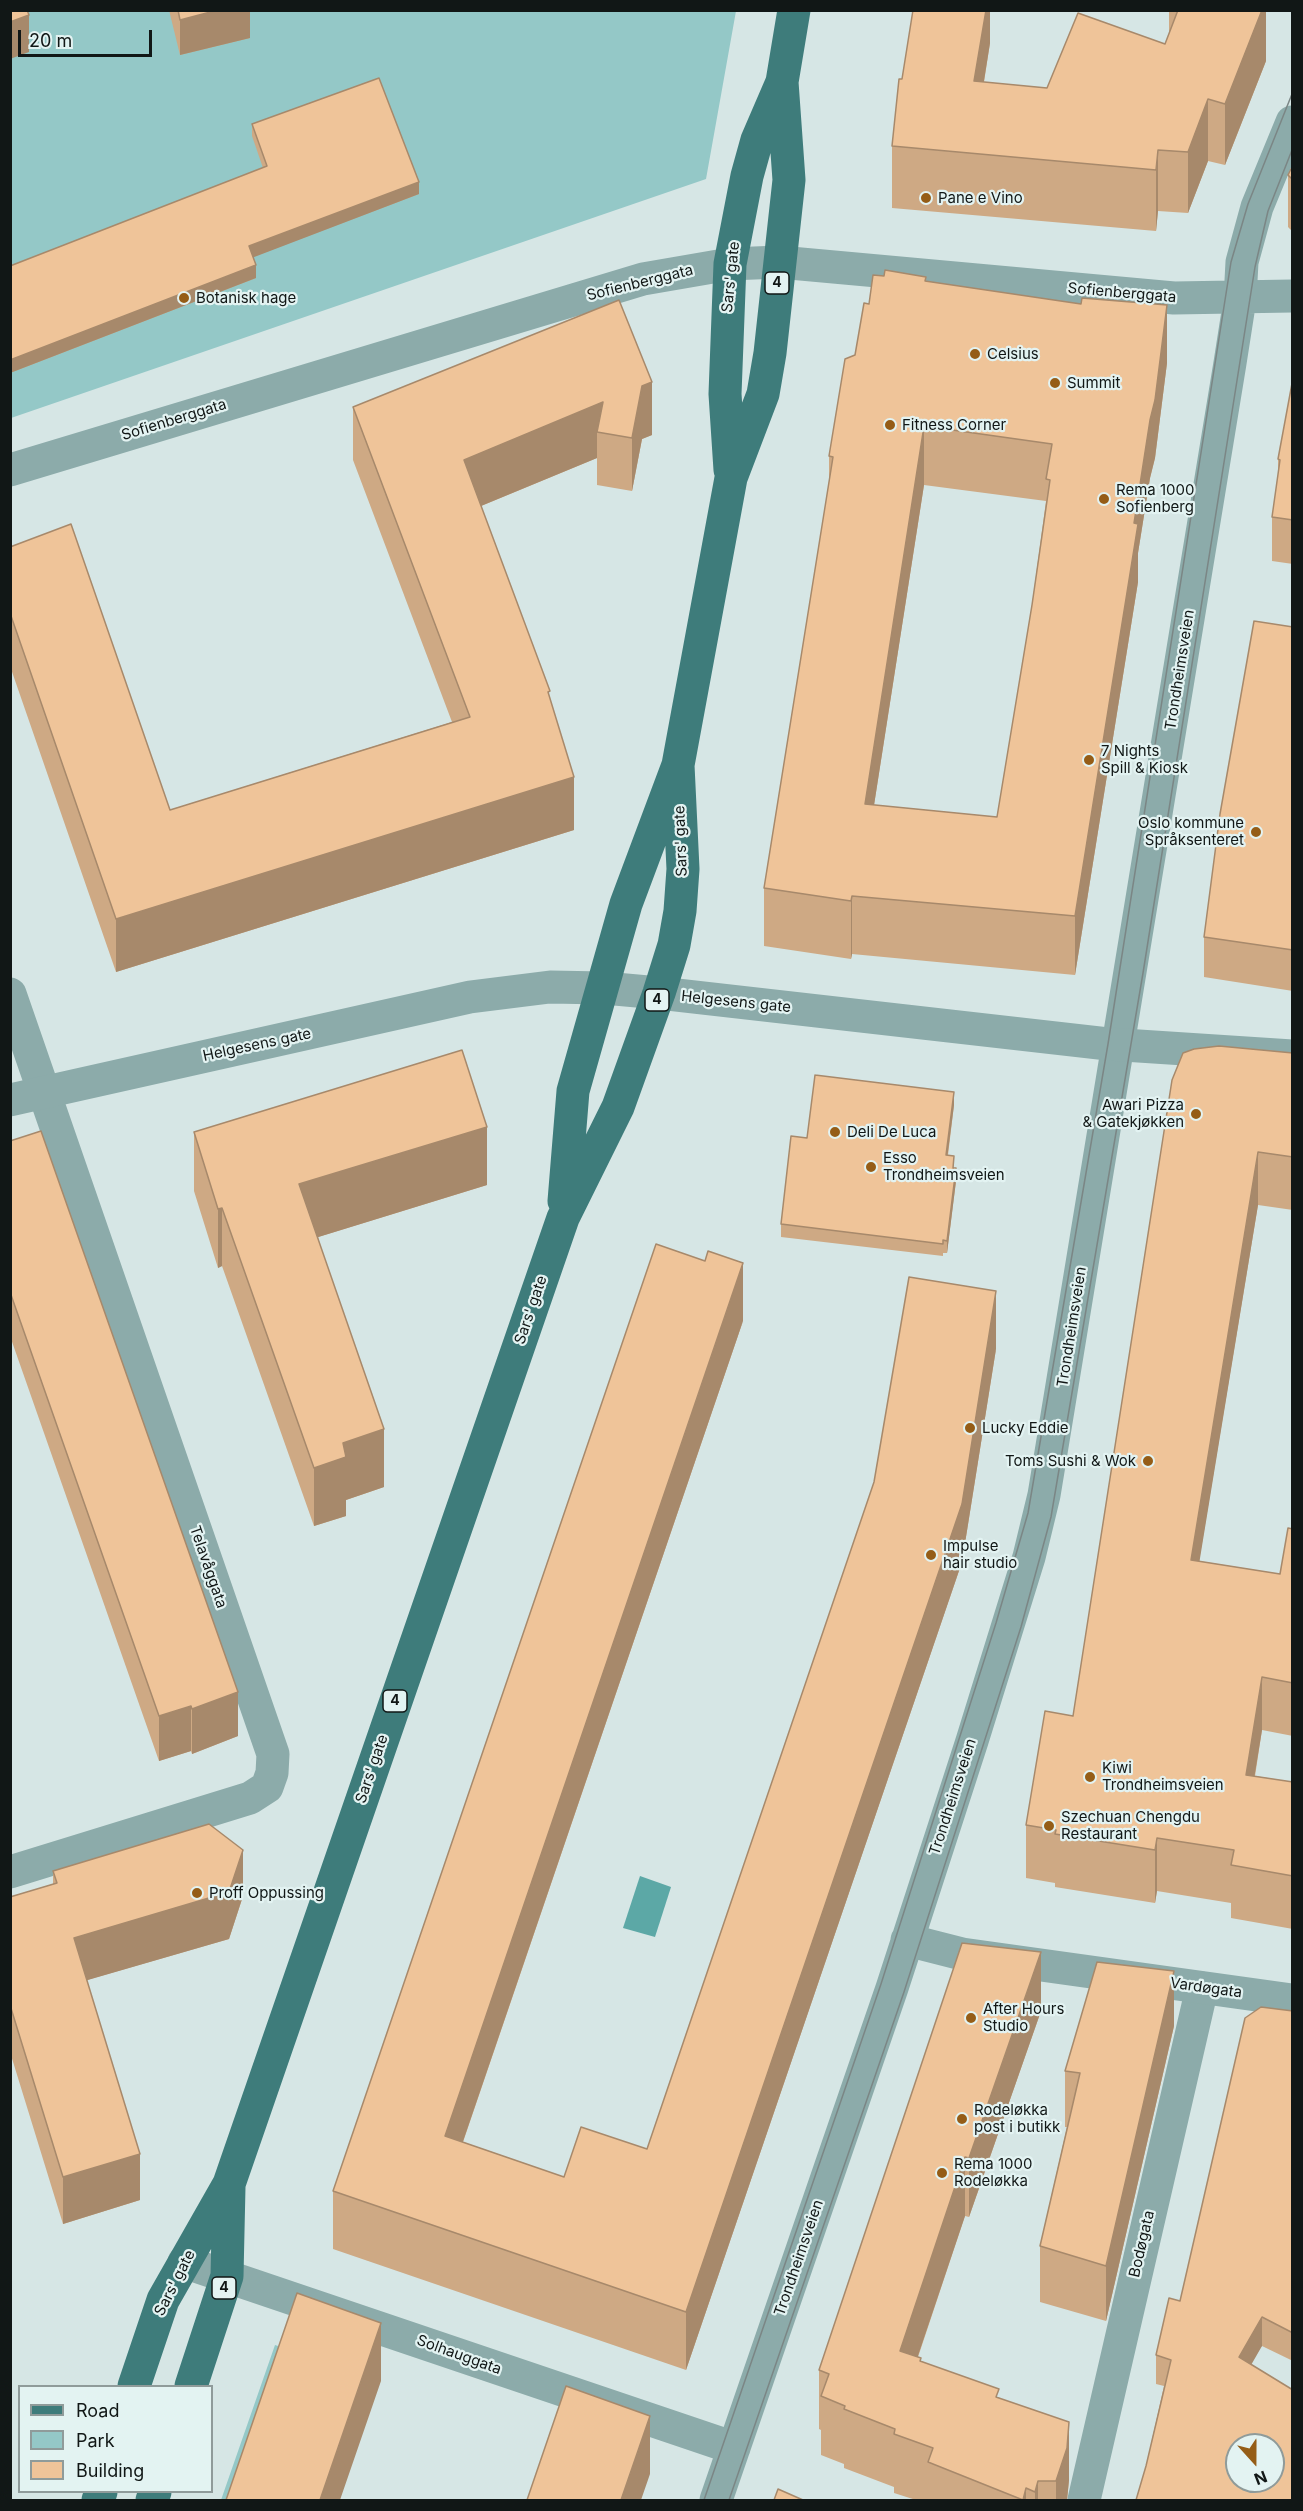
<!DOCTYPE html>
<html>
<head>
<meta charset="utf-8">
<style>
  body { margin:0 }
  #map { position:relative; width:1303px; height:2511px; overflow:hidden; background:#d6e6e5; font-family:Inter,sans-serif }
  canvas { display:block }
  .frame { position:absolute; inset:0; border:12px solid #111716; pointer-events:none }
  .legend { position:absolute; left:18px; top:2385px; width:195px; height:108px; box-sizing:border-box; background:#e3f3f2; border:2px solid #8f9b9a; margin:0; padding:8px 10px; list-style:none; font-size:18px; color:#111716 }
  .legend li { display:flex; align-items:center; gap:12px; height:30px }
  .legend b { width:30px; border:2px solid #8f9b9a }
  .north { position:absolute; left:1225px; top:2433px; width:60px; height:60px; box-sizing:border-box; background:#e3f3f2; border:2px solid #8f9b9a; border-radius:50%; rotate:159deg; font-size:16px; font-weight:700; line-height:24px; text-align:center; color:#111716 }
  .north::after { content:''; display:block; margin:auto; width:21px; height:27px; background:#955d17; clip-path:polygon(50% 0,100% 100%,50% 72%,0 100%) }
  .scale { position:absolute; left:18px; top:30px; width:134px; height:27px; box-sizing:border-box; border:3px solid #111716; border-top:0; padding-left:8px; font-size:18px; line-height:21px; white-space:nowrap; color:#111716; -webkit-text-stroke:4px #e3f3f2; paint-order:stroke }
</style>
</head>
<body>
<div id="map">
<canvas width="1303" height="2511"></canvas>
<div class="frame"></div>
<ul class="legend">
<li><b style="height:8px;background:#3e7c7b"></b>Road</li>
<li><b style="height:16px;background:#94c8c7"></b>Park</li>
<li><b style="height:16px;background:#efc499"></b>Building</li>
</ul>
<div class="north">N</div>
<div class="scale">20 m</div>
</div>
<script>
const g = document.querySelector('canvas').getContext('2d');
g.lineJoin = 'round';
function paint(path, color) { g.fillStyle = color; g.fill(path, 'evenodd'); }
const toPath = rows => new Path2D(rows.map(r => 'M' + r).join(''));
function stroke(path, color, width, dash) { g.strokeStyle = color; g.lineWidth = width; g.lineCap = dash ? 'butt' : 'round'; g.setLineDash(dash || []); g.stroke(path); }
function label(font, color, halo, rows, align = 'center') {
  g.font = font + ' Inter,sans-serif'; g.lineWidth = 4.5; g.setLineDash([]); g.textBaseline = 'middle'; g.strokeStyle = halo; g.fillStyle = color; for (const [text, x, y, turn = 0] of rows) {
    g.save(); g.translate(x, y); g.rotate((+turn || 0) * Math.PI / 180); g.textAlign = isNaN(turn) ? turn : align; if (halo) g.strokeText(text, 0, 0); g.fillText(text, 0, 0); g.restore();
  }
}
const green = toPath([
  [10,11,736,11,706,179,11,418],
  [275,2345,297,2352,246,2500,221,2500]
]);
const water = toPath([
  [640,1876,671,1887,655,1937,623,1928]
]);
const pedestrian = toPath([
  [1084,2500,1202,1988]
]);
const minor = toPath([
  [10,470,643,279,730,264,779,262,1174,298,1292,296],
  [10,994,273,1754,272,1773,267,1787,250,1798,10,1872],
  [907,1940,962,1954,1292,2000],
  [184,2262,734,2448],
  [716,2500,892,1988,972,1741,1029,1557,1044,1495,1230,363,1240,299,1242,262,1257,207,1292,122]
]);
const tertiary = toPath([
  [10,1100,470,997,550,987,604,988,659,993,1108,1044,1292,1056]
]);
const primary = toPath([
  [730,470,725,394,730,264,747,176,757,140,782,82,794,10],
  [564,1201,573,1091,626,904,678,765,731,478,763,394,770,353,789,180,782,82],
  [134,2386,163,2300,229,2184,563,1218,618,1107,659,993,674,945,680,911,683,869,678,765],
  [191,2386,227,2276,229,2187],
  [98,2500,101,2492],
  [152,2500,155,2492]
]);
const tram = toPath([
  [704,2500,881,1984,996,1623,1028,1513,1108,1044,1231,262,1248,204,1292,94],
  [729,2500,904,1992,1021,1627,1051,1517,1143,973,1255,267,1268,211,1292,150]
]);
const wall = toPath([
  [169,10,250,10,250,38,180,55],
  [990,10,990,43,984,82,1047,88,1165,44,1169,34,1169,10,1266,10,1266,61,1225,165,1208,161,1188,213,1158,211,1156,231,892,208,892,146,902,79],
  [252,124,419,194,253,257,256,278,10,373,10,266,263,168,252,136],
  [1293,165,1293,232,1288,227,1288,175],
  [926,281,1167,363,1155,458,1150,478,1138,553,1138,582,1075,975,852,954,851,959,764,946,764,888,829,482,829,456,855,355,869,304],
  [924,485,1046,501,1032,605,997,817,874,805],
  [1293,378,1293,564,1272,561,1272,517,1278,477,1278,459],
  [353,407,652,435,642,439,632,491,597,485,597,458,481,506,550,700,574,830,116,972,10,666,10,547,170,810,452,722,353,460],
  [1293,627,1293,991,1204,977,1204,937],
  [1293,1053,1293,1210,1258,1205,1199,1561,1280,1574,1293,1529,1293,1736,1262,1730,1255,1776,1293,1782,1293,1929,1231,1918,1231,1903,1157,1891,1155,1903,1055,1887,1055,1883,1026,1878,1026,1825,1073,1716,1172,1080],
  [954,1105,948,1155,954,1168,956,1181,947,1253,943,1253,943,1256,781,1237,781,1224,807,1138],
  [194,1132,487,1185,318,1237,384,1487,346,1500,346,1516,314,1526,222,1266,218,1268,194,1191],
  [10,1141,238,1736,192,1754,191,1751,159,1761,10,1336],
  [743,1321,463,2142,564,2177,647,2149,996,1349,962,1562,686,2370,333,2249,333,2191],
  [53,1871,243,1896,229,1939,87,1980,140,2200,63,2224,10,2052,10,1897,53,1884],
  [1041,2011,969,2217,965,2216,918,2357,921,2361,999,2398,1069,2480,1067,2500,916,2500,894,2493,894,2487,844,2468,844,2464,821,2455,821,2430,819,2429,819,2370],
  [1293,2011,1293,2361,1262,2346,1146,2466,1164,2386,1156,2384,1156,2355,1180,2301],
  [1174,2026,1106,2321,1040,2302,1040,2246,1067,2127,1065,2127,1065,2071]
]);
const shadedWall = toPath([
  [218,10,250,10,250,38,180,55,180,20],
  [986,10,990,10,990,43,974,143,974,81],
  [1248,10,1266,10,1266,61,1225,165,1225,104],
  [29,15,29,52,10,59,10,22],
  [1208,99,1208,161,1188,213,1188,152],
  [1158,150,1158,211,1156,231,1156,170],
  [419,182,419,194,249,259,249,246],
  [256,265,256,278,10,373,10,360],
  [1167,305,1167,363,1155,458,1150,478,1138,553,1138,582,1075,975,1075,916],
  [652,382,652,435,642,439,632,491,632,438,642,386],
  [603,402,597,432,597,458,464,513,464,460],
  [924,426,924,485,865,863,865,804],
  [574,777,574,830,116,972,116,919],
  [852,896,852,954,851,959,851,901],
  [954,1092,954,1105,946,1167,946,1155],
  [487,1127,487,1185,299,1243,299,1184],
  [1258,1152,1258,1205,1191,1613,1191,1560],
  [956,1168,956,1181,947,1253,947,1241],
  [222,1208,222,1266,218,1268,218,1209],
  [743,1263,743,1321,445,2194,445,2136],
  [996,1291,996,1349,962,1562,686,2370,686,2312],
  [384,1429,384,1487,346,1500,346,1516,314,1526,314,1468,343,1443],
  [1262,1677,1262,1730,1246,1828,1246,1775],
  [238,1692,238,1736,192,1754,192,1709],
  [191,1706,191,1751,159,1761,159,1716],
  [1157,1838,1157,1891,1155,1903,1155,1850],
  [243,1850,243,1896,229,1939,74,1984,74,1938],
  [1041,1952,1041,2011,969,2217,969,2158],
  [1174,1971,1174,2026,1106,2321,1106,2266],
  [140,2154,140,2200,63,2224,63,2177],
  [965,2157,965,2216,900,2409,900,2351],
  [1262,2317,1262,2346,1239,2386,1239,2357],
  [381,2323,381,2381,340,2500,320,2500],
  [650,2416,650,2474,641,2500,621,2500],
  [1069,2422,1069,2480,1067,2500,1056,2500,1056,2481],
  [1038,2481,1038,2500,1035,2500,1035,2492],
  [1026,2488,1026,2500,1023,2500]
]);
const building = toPath([
  [10,10,27,10,29,15,10,22,10,10],
  [178,10,218,10,180,20,178,10],
  [913,10,986,10,974,81,1047,88,1078,13,1165,44,1178,10,1262,10,1225,104,1208,99,1188,152,1158,150,1156,170,892,146,899,79,902,79,913,10],
  [379,78,419,182,249,246,256,265,10,360,10,266,267,166,252,124,379,78],
  [1293,165,1293,180,1288,175,1293,165],
  [885,270,926,277,925,281,1081,304,1082,298,1167,305,1155,400,1150,420,1134,523,1138,524,1075,916,852,896,851,901,764,888,833,457,829,456,845,359,855,355,864,303,869,304,873,275,884,276,885,270],
  [924,426,1052,444,1046,479,1050,480,1032,605,997,817,865,804,924,426],
  [619,300,652,382,642,386,632,438,597,432,603,402,464,460,550,691,548,692,574,777,116,919,10,613,10,547,71,524,170,810,470,717,353,407,619,300],
  [1293,378,1293,520,1272,517,1280,460,1278,459,1293,378],
  [1254,621,1293,627,1293,950,1204,937,1220,814,1254,621],
  [1219,1046,1293,1053,1293,1157,1258,1152,1191,1560,1280,1574,1288,1528,1293,1529,1293,1683,1262,1677,1246,1775,1293,1782,1293,1876,1231,1865,1234,1850,1157,1838,1155,1850,1055,1834,1056,1830,1026,1825,1045,1711,1073,1716,1172,1080,1183,1053,1194,1049,1219,1046],
  [462,1050,487,1127,299,1184,384,1429,343,1443,346,1457,314,1468,222,1208,218,1209,194,1132,462,1050],
  [815,1075,954,1092,946,1155,954,1156,953,1168,956,1168,947,1241,943,1240,943,1244,781,1224,791,1136,807,1138,815,1075],
  [41,1131,238,1692,192,1709,191,1706,159,1716,10,1292,10,1141,41,1131],
  [656,1244,705,1261,708,1251,743,1263,445,2136,564,2177,581,2127,647,2149,874,1482,909,1277,996,1291,962,1504,686,2312,333,2191,656,1244],
  [209,1824,243,1850,229,1892,74,1938,140,2154,63,2177,10,2005,10,1897,57,1883,53,1871,209,1824],
  [962,1943,1041,1952,969,2158,965,2157,900,2351,921,2358,920,2361,999,2389,996,2397,1069,2422,1067,2448,1056,2481,1038,2481,1035,2492,1026,2488,1023,2500,928,2462,933,2448,894,2434,895,2429,844,2409,845,2406,821,2396,829,2374,819,2370,962,1943],
  [1097,1962,1174,1971,1106,2266,1040,2246,1080,2073,1065,2071,1097,1962],
  [1261,2007,1293,2011,1293,2333,1262,2317,1239,2357,1293,2390,1293,2500,1136,2500,1146,2466,1171,2360,1156,2355,1169,2298,1180,2301,1245,2018,1261,2007],
  [1237,2445,1273,2445,1273,2481,1237,2481,1237,2445],
  [297,2293,381,2323,320,2500,226,2500,297,2293],
  [566,2386,650,2416,621,2500,527,2500,566,2386],
  [778,2489,803,2500,774,2500,778,2489]
]);
const markers = [
  [926,198,6,"#955d17"],
  [184,298,6,"#955d17"],
  [975,354,6,"#955d17"],
  [1055,383,6,"#955d17"],
  [890,425,6,"#955d17"],
  [1104,499,6,"#955d17"],
  [1089,760,6,"#955d17"],
  [1256,832,6,"#955d17"],
  [1196,1114,6,"#955d17"],
  [835,1132,6,"#955d17"],
  [871,1167,6,"#955d17"],
  [970,1428,6,"#955d17"],
  [1148,1461,6,"#955d17"],
  [931,1555,6,"#955d17"],
  [1090,1777,6,"#955d17"],
  [1049,1826,6,"#955d17"],
  [197,1893,6,"#955d17"],
  [971,2018,6,"#955d17"],
  [962,2119,6,"#955d17"],
  [942,2173,6,"#955d17"]
];
const shields = [
  [777,283,24],
  [657,1000,24],
  [395,1701,24],
  [224,2288,24]
];
const shieldNames = [
  ["4",777,283],
  ["4",657,1000],
  ["4",395,1701],
  ["4",224,2288]
];
const poiNames = [
  ["Pane e Vino",938,198],
  ["Botanisk hage",196,298],
  ["Celsius",987,354],
  ["Summit",1067,383],
  ["Fitness Corner",902,425],
  ["Rema 1000",1116,490],
  ["Sofienberg",1116,507],
  ["7 Nights",1101,751],
  ["Spill & Kiosk",1101,768],
  ["Oslo kommune",1244,823,"right"],
  ["Språksenteret",1244,840,"right"],
  ["Awari Pizza",1184,1105,"right"],
  ["& Gatekjøkken",1184,1122,"right"],
  ["Deli De Luca",847,1132],
  ["Esso",883,1158],
  ["Trondheimsveien",883,1175],
  ["Lucky Eddie",982,1428],
  ["Toms Sushi & Wok",1136,1461,"right"],
  ["Impulse",943,1546],
  ["hair studio",943,1563],
  ["Kiwi",1102,1768],
  ["Trondheimsveien",1102,1785],
  ["Szechuan Chengdu",1061,1817],
  ["Restaurant",1061,1834],
  ["Proff Oppussing",209,1893],
  ["After Hours",983,2009],
  ["Studio",983,2026],
  ["Rodeløkka",974,2110],
  ["post i butikk",974,2127],
  ["Rema 1000",954,2164],
  ["Rodeløkka",954,2181]
];
const streetNames = [
  ["Sars' gate",731,277,-84],
  ["Sofienberggata",640,283,-14],
  ["Sofienberggata",1122,293,5],
  ["Sofienberggata",174,420,-17],
  ["Trondheimsveien",1180,670,-81],
  ["Sars' gate",681,841,-92],
  ["Helgesens gate",736,1002,6],
  ["Helgesens gate",257,1045,-12],
  ["Sars' gate",531,1310,-71],
  ["Trondheimsveien",1072,1327,-81],
  ["Telavåggata",208,1567,71],
  ["Sars' gate",372,1769,-71],
  ["Trondheimsveien",953,1797,-72],
  ["Vardøgata",1206,1988,8],
  ["Bodøgata",1142,2244,-77],
  ["Trondheimsveien",799,2258,-71],
  ["Sars' gate",175,2283,-63],
  ["Solhauggata",459,2355,20]
];
paint(green, '#94c8c7');
paint(water, '#5ca8a6');
stroke(pedestrian, '#8cabaa', 33);
stroke(minor, '#8cabaa', 33);
stroke(tertiary, '#8cabaa', 33);
stroke(primary, '#3e7c7b', 33);
stroke(tram, '#7b8685', 1.5);
paint(wall, '#cea984');
paint(shadedWall, '#a7896b');
paint(building, '#efc499');
stroke(building, '#a7896b', 1.5);
for (const [x, y, r, color] of markers) { const dot = new Path2D(); dot.arc(x, y, r, 0, 2 * Math.PI); g.fillStyle = color; g.fill(dot); stroke(dot, '#e3f3f2', 2); }
for (const [x, y, w] of shields) { const box = new Path2D(); box.roundRect(x - w / 2, y - 11, w, 22, 4.5); g.fillStyle = '#e3f3f2'; g.fill(box); stroke(box, '#111716', 1.5); }
label('bold 14px', '#111716', null, shieldNames);
label('15px', '#111716', '#e3f3f2', poiNames, 'left');
label('15px', '#111716', '#e3f3f2', streetNames);
</script>
</body>
</html>
